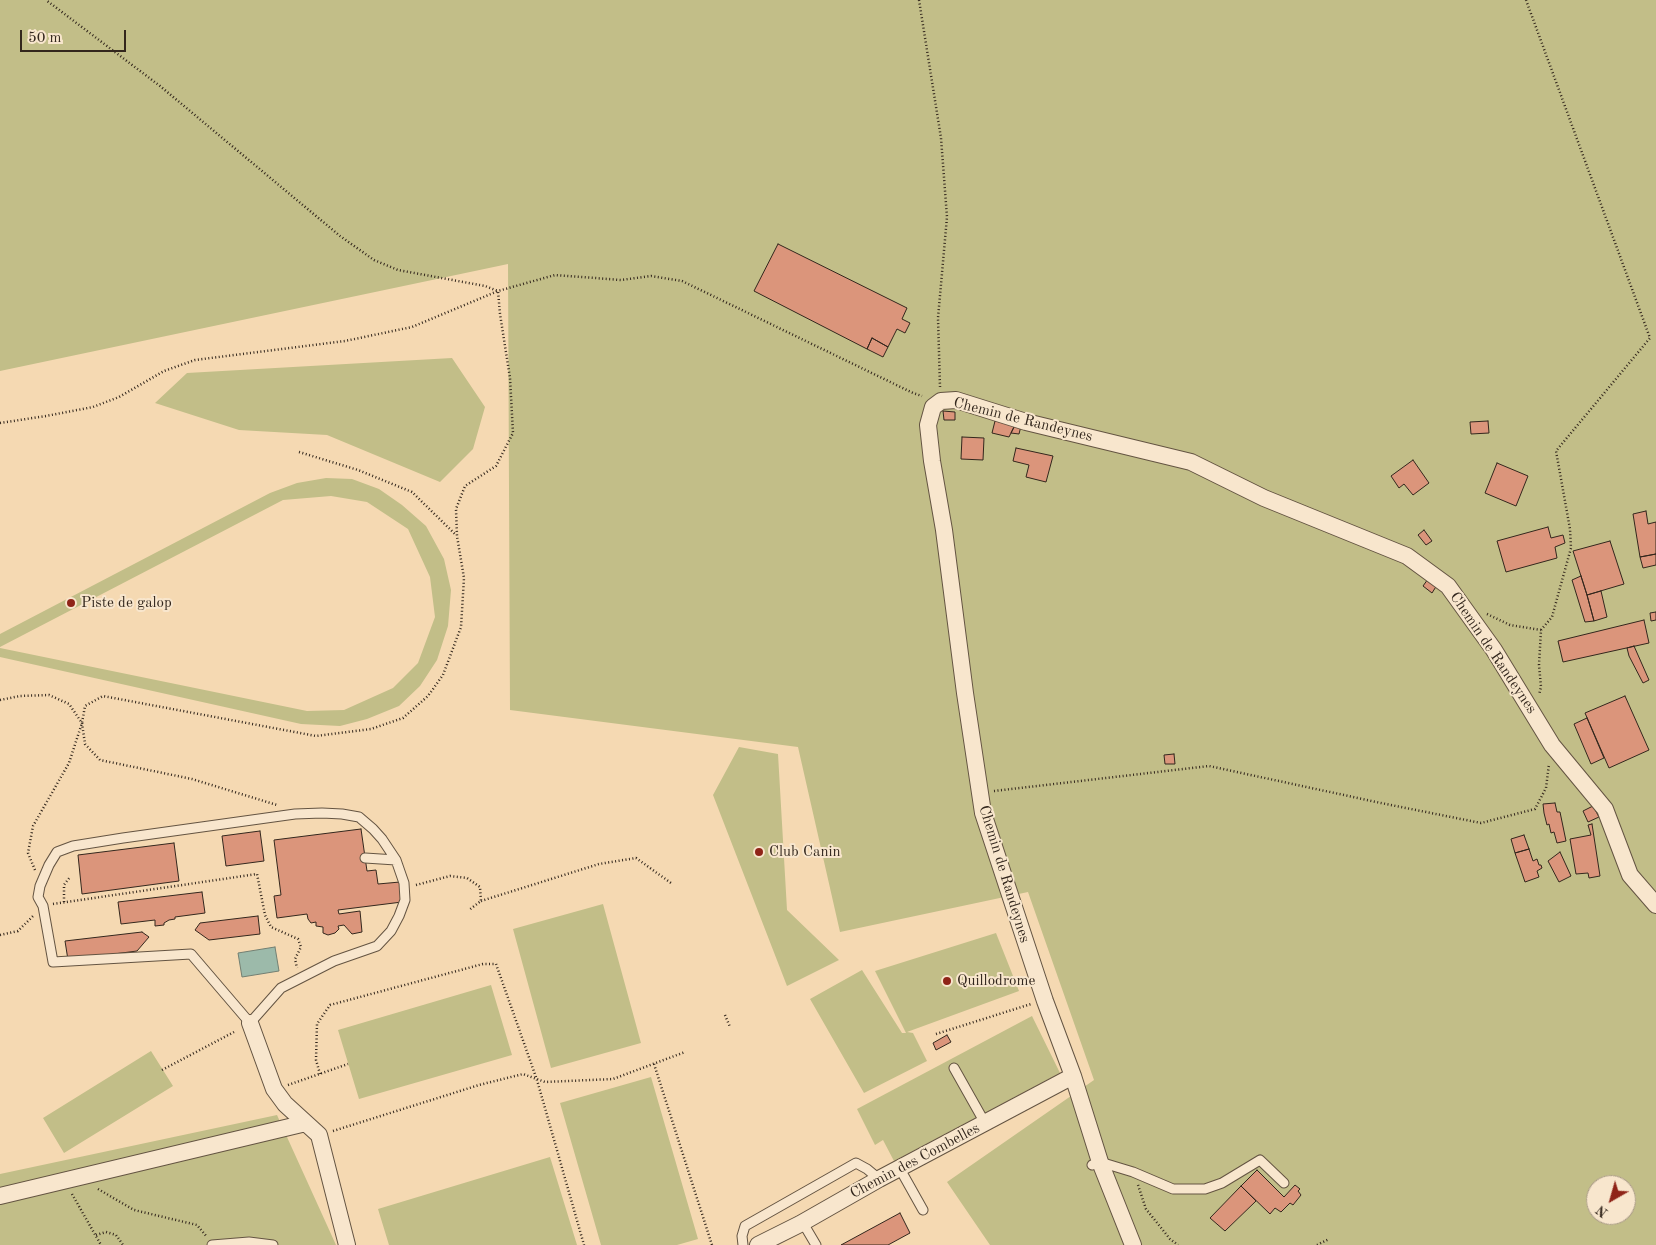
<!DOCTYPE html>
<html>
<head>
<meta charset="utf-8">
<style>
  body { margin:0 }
  #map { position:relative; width:1656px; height:1245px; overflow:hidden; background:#f5d9b2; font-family:"Old Standard TT",serif }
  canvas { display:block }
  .north { position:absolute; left:1586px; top:1175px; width:50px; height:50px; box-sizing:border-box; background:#f8e6cd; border:1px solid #a99a87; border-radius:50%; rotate:218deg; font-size:14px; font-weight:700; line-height:20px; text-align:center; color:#33271d }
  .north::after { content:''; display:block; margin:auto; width:18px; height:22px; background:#8f2418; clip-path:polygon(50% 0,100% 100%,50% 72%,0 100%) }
  .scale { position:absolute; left:20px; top:30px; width:106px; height:22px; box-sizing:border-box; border:2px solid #33271d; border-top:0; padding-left:6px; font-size:15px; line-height:18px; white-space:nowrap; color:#33271d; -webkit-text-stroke:4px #f8e6cd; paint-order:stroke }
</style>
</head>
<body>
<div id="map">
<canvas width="1656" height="1245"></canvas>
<div class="north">N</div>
<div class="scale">50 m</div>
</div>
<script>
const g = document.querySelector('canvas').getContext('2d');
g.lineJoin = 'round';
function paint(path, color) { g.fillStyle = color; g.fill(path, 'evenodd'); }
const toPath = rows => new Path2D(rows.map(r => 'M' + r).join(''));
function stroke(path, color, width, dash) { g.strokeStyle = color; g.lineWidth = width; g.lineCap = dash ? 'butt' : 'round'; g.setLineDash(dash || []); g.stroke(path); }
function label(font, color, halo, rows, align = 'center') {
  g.font = font + ' "Old Standard TT",serif'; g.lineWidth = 4; g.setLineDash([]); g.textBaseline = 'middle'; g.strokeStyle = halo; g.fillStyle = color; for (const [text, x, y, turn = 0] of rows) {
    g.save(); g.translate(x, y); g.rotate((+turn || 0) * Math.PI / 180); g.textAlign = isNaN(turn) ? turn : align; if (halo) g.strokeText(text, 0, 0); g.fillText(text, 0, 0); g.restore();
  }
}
const green = toPath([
  [0,0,1656,0,1656,1245,990,1245,947,1182,1094,1080,1028,892,840,932,798,747,510,710,508,264,0,371],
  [1596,1185,1626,1185,1626,1215,1596,1215],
  [452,358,485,407,473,449,440,482,327,435,239,430,155,403,187,373],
  [326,478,352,479,379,489,402,505,426,526,444,559,451,590,448,626,437,660,420,686,399,706,367,719,340,726,301,724,0,657,0,648,307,711,344,710,393,688,418,663,435,617,430,577,408,529,367,502,331,496,283,500,0,647,0,634,270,493,297,483],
  [739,747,778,754,787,910,839,960,787,986,713,795],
  [603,904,641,1043,551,1068,513,929],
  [996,933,1019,991,907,1032,913,1033,927,1061,864,1093,810,999,862,970,902,1033,906,1033,875,971],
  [491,985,512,1055,359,1099,338,1030],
  [1032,1016,1060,1073,894,1161,883,1140,875,1145,857,1109],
  [151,1051,173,1086,64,1153,43,1118],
  [651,1077,698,1239,677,1245,601,1245,560,1103],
  [277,1115,336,1245,0,1245,0,1174],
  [550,1157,577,1245,389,1245,378,1209]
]);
const water = toPath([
  [275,947,279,971,242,977,238,953,275,947]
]);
const building = toPath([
  [778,244,907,308,902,319,910,323,905,333,897,329,888,347,872,338,867,349,754,291,778,244],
  [872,338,888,347,883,357,867,349,872,338],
  [943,411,955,412,955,420,944,420,943,411],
  [995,421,1015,425,1009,437,992,433,995,421],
  [1488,421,1489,433,1471,434,1470,422,1488,421],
  [1015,425,1021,426,1019,434,1011,433,1015,425],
  [962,437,984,438,983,460,961,459,962,437],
  [1016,448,1053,456,1046,482,1026,477,1029,465,1013,461,1016,448],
  [1413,460,1429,483,1413,495,1404,484,1399,488,1391,476,1413,460],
  [1497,463,1528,476,1516,506,1485,493,1497,463],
  [1646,511,1648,524,1656,522,1656,554,1640,557,1633,514,1646,511],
  [1548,527,1551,538,1563,535,1565,543,1555,547,1557,558,1506,572,1497,541,1548,527],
  [1424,530,1432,541,1426,545,1418,535,1424,530],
  [1610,541,1624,584,1587,595,1573,551,1610,541],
  [1656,554,1656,565,1643,568,1640,557,1656,554],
  [1581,576,1587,595,1594,621,1585,622,1572,580,1581,576],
  [1428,579,1437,585,1432,593,1423,586,1428,579],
  [1601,591,1607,617,1594,621,1587,595,1601,591],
  [1656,612,1656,620,1651,621,1650,613,1656,612],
  [1644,620,1649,643,1563,662,1558,641,1644,620],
  [1634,646,1649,680,1643,683,1629,656,1627,648,1634,646],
  [1625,696,1649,750,1609,768,1585,713,1625,696],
  [1587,718,1604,758,1591,764,1574,724,1587,718],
  [1174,754,1175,764,1165,764,1164,755,1174,754],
  [1555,803,1557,812,1560,812,1566,841,1557,843,1554,832,1551,833,1549,824,1547,825,1544,813,1543,804,1555,803],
  [1593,806,1599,817,1588,822,1583,811,1593,806],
  [1592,824,1600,876,1589,878,1588,873,1576,874,1570,839,1591,835,1588,825,1592,824],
  [361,829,367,871,376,870,378,884,400,882,402,902,338,910,339,914,360,911,362,932,352,934,344,925,338,926,339,929,335,933,328,935,323,933,323,927,316,926,316,922,311,923,308,919,307,914,277,918,274,896,281,895,274,840,361,829],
  [260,831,264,861,226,866,222,836,260,831],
  [1524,835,1529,849,1515,853,1511,839,1524,835],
  [174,843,179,881,82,894,78,855,174,843],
  [1529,849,1533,861,1537,859,1539,865,1541,865,1542,868,1537,871,1539,877,1525,882,1515,853,1529,849],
  [1560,852,1571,876,1559,882,1548,861,1560,852],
  [202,892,205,913,175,917,175,919,169,920,164,923,164,925,155,926,155,920,121,924,118,902,202,892],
  [258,916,260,934,209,940,195,930,200,923,258,916],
  [142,932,149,937,137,951,68,960,65,941,142,932],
  [947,1035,951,1042,936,1050,933,1043,947,1035],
  [1257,1170,1284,1197,1295,1185,1300,1189,1298,1191,1301,1195,1293,1205,1290,1203,1281,1212,1275,1208,1270,1214,1241,1186,1257,1170],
  [1241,1186,1256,1201,1225,1231,1210,1218,1241,1186],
  [900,1213,910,1233,888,1245,841,1245,900,1213]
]);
const path = toPath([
  [919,0,941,138,947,217,938,318,940,387],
  [1526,0,1650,338,1556,451,1570,529,1571,548,1552,617,1541,630],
  [0,423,46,416,93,407,119,397,164,371,195,360,345,341,412,327,498,291,555,275,621,280,651,276,682,281,913,393,922,396],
  [299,452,358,470,412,492,456,535],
  [1487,614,1510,625,1541,630,1539,665,1541,687,1539,695],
  [0,700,20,696,49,695,69,704,82,723,85,744,100,760,192,779,277,805],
  [994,791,1209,766,1381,803,1481,823,1535,809,1546,788,1549,764],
  [35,870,28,853,33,826,69,763,82,723,85,706,103,696,316,736,371,729,403,718,428,696,443,675,461,627,464,578,457,536,456,509,465,486,496,466,513,433,510,378,500,314,498,291,485,286,398,270,374,260,340,236,160,86,46,0],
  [416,885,450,876,467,878,480,887,481,901,469,910],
  [481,901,599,864,636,858,671,883],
  [64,902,64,885,70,877],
  [53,904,257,874,265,915,271,927,298,939,301,947,295,959,297,968],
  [0,935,18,931,34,915],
  [725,1015,730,1027],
  [936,1034,1031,1004],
  [654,1064,712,1245],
  [162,1070,234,1032],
  [320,1074,316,1060,317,1024,330,1005,483,964,496,964,537,1080,584,1245],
  [288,1085,348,1064],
  [333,1131,479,1085,523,1074,545,1082,613,1079,685,1052],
  [1138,1185,1146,1209,1170,1239,1178,1245],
  [98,1189,134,1210,197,1225,207,1237],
  [72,1194,101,1245],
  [96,1235,106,1232,116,1235,123,1245],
  [1317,1245,1329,1239]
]);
const service = toPath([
  [322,813,342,814,359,817,373,829,382,839,396,860,404,883,405,900,399,916,391,931,377,946,334,961,281,988,250,1023,191,954,53,962,43,906,38,897,40,886,49,865,57,852,73,846,123,838,295,814,322,813],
  [365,858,396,860],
  [954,1068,985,1123],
  [1092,1165,1100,1162,1133,1172,1173,1189,1205,1189,1222,1183,1260,1160,1284,1183],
  [900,1169,923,1210],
  [803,1223,816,1245],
  [212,1245,249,1242,273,1245],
  [743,1245,742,1236,745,1226,856,1163,867,1169,879,1179]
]);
const minor = toPath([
  [250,1023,274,1089,285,1104,319,1135,347,1245],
  [0,1196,306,1123],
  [758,1245,800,1224,879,1179,1073,1076],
  [1133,1245,1100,1162,1073,1076,1045,1001,983,813,965,693,944,530,932,461,928,425,933,407,941,401,956,400,1026,422,1191,462,1264,498,1407,556,1448,586,1494,650,1552,745,1605,809,1630,875,1656,905]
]);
const markers = [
  [71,603,5,"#8f2418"],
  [759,852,5,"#8f2418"],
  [947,981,5,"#8f2418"]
];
const streetNames = [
  ["Chemin de Randeynes",1023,420,14],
  ["Chemin de Randeynes",1493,653,56],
  ["Chemin de Randeynes",1004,874,73],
  ["Chemin des Combelles",915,1161,-28]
];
const poiNames = [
  ["Piste de galop",81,603],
  ["Club Canin",769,852],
  ["Quillodrome",957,981]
];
paint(green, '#c2be88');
paint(water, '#9cbaaa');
stroke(water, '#727f72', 1);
paint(building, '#db957b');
stroke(building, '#33271d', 1);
stroke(service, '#645442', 11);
stroke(minor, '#645442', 18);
stroke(path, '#33271d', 2.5, [1, 2.5]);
stroke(service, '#f8e6cd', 9);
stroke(minor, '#f8e6cd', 16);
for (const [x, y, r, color] of markers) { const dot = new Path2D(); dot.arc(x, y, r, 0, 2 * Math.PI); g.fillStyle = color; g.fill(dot); stroke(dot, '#f8e6cd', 2); }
label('15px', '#33271d', '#f8e6cd', streetNames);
label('15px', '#33271d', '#f8e6cd', poiNames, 'left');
</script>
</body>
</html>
